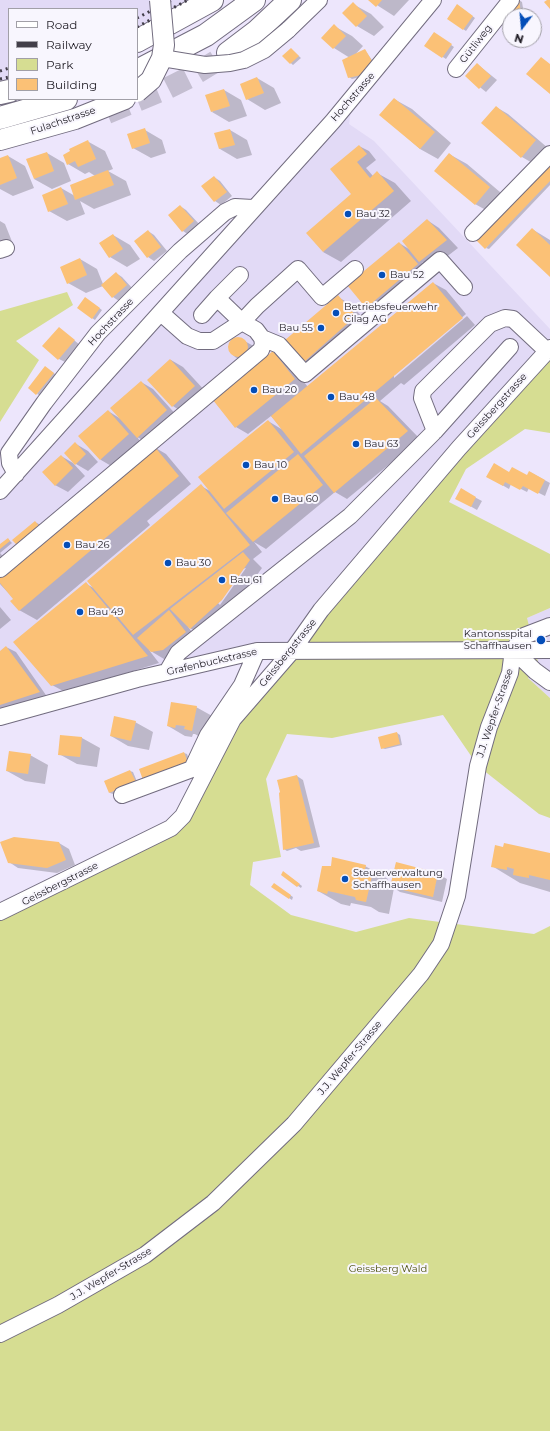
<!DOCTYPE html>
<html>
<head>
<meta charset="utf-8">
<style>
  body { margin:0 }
  #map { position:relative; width:550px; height:1431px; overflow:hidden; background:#ede6fc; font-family:Montserrat,sans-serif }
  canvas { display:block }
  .legend { position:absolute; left:8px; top:8px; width:130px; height:92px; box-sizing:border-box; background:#f8f6fe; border:1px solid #a19fa7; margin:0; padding:5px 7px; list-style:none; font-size:12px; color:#1f1c24 }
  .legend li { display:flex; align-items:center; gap:8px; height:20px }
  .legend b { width:20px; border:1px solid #a19fa7 }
  .north { position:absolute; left:502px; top:8px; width:40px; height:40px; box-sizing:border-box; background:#f8f6fe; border:1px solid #a19fa7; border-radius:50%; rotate:196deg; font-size:11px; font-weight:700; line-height:16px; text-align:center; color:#1f1c24 }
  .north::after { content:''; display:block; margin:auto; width:14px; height:18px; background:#044eb8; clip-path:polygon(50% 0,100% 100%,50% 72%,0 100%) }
</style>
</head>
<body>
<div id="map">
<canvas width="550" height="1431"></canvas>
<ul class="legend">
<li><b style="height:5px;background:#fff"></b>Road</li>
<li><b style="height:5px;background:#423e49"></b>Railway</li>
<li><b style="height:11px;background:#d6dd92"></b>Park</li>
<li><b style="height:11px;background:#fbc176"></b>Building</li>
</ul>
<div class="north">N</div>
</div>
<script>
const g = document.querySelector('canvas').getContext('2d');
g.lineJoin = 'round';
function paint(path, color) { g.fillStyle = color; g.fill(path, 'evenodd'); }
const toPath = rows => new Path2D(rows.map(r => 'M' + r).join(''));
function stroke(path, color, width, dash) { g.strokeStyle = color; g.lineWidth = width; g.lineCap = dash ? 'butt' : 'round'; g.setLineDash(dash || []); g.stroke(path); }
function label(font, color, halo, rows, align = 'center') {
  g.font = font + ' Montserrat,sans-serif'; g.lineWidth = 4; g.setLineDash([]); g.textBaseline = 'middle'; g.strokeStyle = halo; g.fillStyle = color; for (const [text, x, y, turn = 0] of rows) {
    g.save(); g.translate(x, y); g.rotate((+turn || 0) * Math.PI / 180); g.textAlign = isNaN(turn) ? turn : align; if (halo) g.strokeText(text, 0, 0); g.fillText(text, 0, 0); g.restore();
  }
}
const built = toPath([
  [0,0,203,0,137,36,137,9,9,9,9,84,0,86],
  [353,97,349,124,374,141,550,329,550,348,292,651,0,717,0,491],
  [550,608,550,698,528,678,527,618]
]);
const green = toPath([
  [67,292,73,305,16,341,39,360,0,422,0,311],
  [550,348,550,433,525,429,466,469,449,502,550,554,550,608,527,618,538,662,528,678,550,698,550,818,539,814,478,766,443,715,332,738,287,734,266,779,281,857,253,862,250,885,291,915,356,932,409,918,534,934,550,926,550,1431,0,1431,0,912,171,828,233,719]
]);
const shadow = toPath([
  [369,0,409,0,394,16],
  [519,0,522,2,524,14,516,13],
  [353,4,371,14,384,27,374,36,357,26],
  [460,7,475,18,466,31,463,29],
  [334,26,352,36,363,46,354,56,365,50,374,63,364,76,352,79,349,77,350,58,334,48],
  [534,27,539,32,534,37],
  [437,35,454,47,446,59,426,46],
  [521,40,531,40,527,44],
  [291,49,301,58,293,65,283,56],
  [477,64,497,80,486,92,466,76],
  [257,78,274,88,281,103,265,110,247,99],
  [224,90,241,100,247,116,229,122,212,112],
  [394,99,412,109,451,143,438,159,420,149,381,115],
  [496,107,508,114,548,148,534,164,522,157,482,123],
  [145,130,162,140,166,153,151,158,133,148],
  [230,130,247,140,252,155,237,159,220,149,215,134],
  [87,141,105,151,113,169,108,171,126,181,131,195,94,209,80,201,85,214,67,221,49,211,61,188,75,196,95,176,89,172,85,174,68,164],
  [359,146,369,151,376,160,366,168,373,176,377,173,395,183,411,201,341,262,323,252,352,194],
  [47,153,64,163,71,181,52,189,34,179],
  [449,154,467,164,507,198,493,214,475,204],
  [8,156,25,166,34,188,13,196,0,189,0,159],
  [550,165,550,185,489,249,486,248],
  [214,177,220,181,232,196,221,205,215,201],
  [180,206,186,210,200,225,189,235,183,231],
  [427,220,439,228,458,248,432,268,422,262,429,272,379,315,367,307,399,243,409,249],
  [0,221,5,224,13,244,0,249],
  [532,229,550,240,550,276],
  [148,231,154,235,167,251,154,261,148,257,136,241],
  [113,235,130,245,140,259,127,267,110,257],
  [80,259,97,269,103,284,116,273,122,277,133,289,119,301,113,297,103,286,86,293,68,283],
  [433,283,446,290,466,314,394,375,394,378,467,316,475,325,404,385,401,383,380,401,388,406,420,439,347,499,335,492,266,549,254,542,262,552,253,559,262,568,234,607,202,635,188,627,198,639,175,656,164,659,149,650,159,663,65,692,52,685,86,584,94,588,201,486,210,491,268,421,283,430,271,416,248,434,236,427,214,401,273,352,285,359,308,387],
  [246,568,220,605,218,603,242,569],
  [338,297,350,304,368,323,317,368,305,361],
  [88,300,102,310,95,320,92,318],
  [59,328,80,345,65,362,59,359],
  [239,338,259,349,248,364,235,357,229,350,231,342],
  [171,360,183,367,207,393,185,414,173,406],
  [51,371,59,377,43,397,37,394],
  [141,382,153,389,179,418,150,444,137,437,141,442,113,467,101,460,80,437,108,411,121,419],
  [76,444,88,451,98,462,88,471,76,464],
  [154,447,166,454,191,484,147,521,150,525,37,620,19,610,14,599,0,584,0,546,8,539,12,543,0,553,7,561,35,522,48,529],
  [61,456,73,463,85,476,68,492,55,485],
  [530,472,550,483,545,496,529,488,527,492,511,484,509,489,488,477,510,473,527,477],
  [461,490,482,501,477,510,463,502],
  [0,607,11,620,0,629],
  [6,647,16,652,48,698,0,713,0,652],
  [196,707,214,717,203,739,195,734,193,734,192,737,185,736,168,726],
  [135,722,153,732,149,750,128,746,111,736],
  [397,733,400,735,402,745,385,749,382,748],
  [61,736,82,738,100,748,97,767,77,764,59,754],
  [184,753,187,754,191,764,147,781],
  [30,755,48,765,45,784,25,781,7,771],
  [130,771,133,772,138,784,113,794,110,793,105,781],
  [297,776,303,780,320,847,301,851,296,848,287,851,284,849,280,791,281,792],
  [59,843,69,849,75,865,57,873,18,868,9,862],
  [550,854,550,892,520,883,492,866],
  [396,864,438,874,447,879,442,902,400,892,394,888,389,914,379,912,371,907,351,903,350,906,341,904,318,891,331,867,365,866,388,879,386,886,390,888],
  [286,874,302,886,301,888,282,875],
  [274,884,293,897,292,900,289,898]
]);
const building = toPath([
  [368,0,382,0,376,7],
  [513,0,519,0,521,13,515,14],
  [547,0,550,0,550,9,544,2],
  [353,2,367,16,356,27,342,13],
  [457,4,473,16,463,30,447,19],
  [334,24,346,36,333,49,321,38],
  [434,32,452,44,442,58,424,46],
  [291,48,299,56,290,64,282,56],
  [365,49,372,61,361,75,348,78,342,60],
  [541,57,550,64,550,94,526,74],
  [477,63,491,76,479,89,465,76],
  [257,77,264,93,246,100,240,84],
  [224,89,230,106,211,112,205,95],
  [394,98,435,132,420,149,379,115],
  [496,106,536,140,521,158,481,123],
  [145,128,150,143,132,149,127,134],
  [230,129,235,145,219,149,214,133],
  [88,140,96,159,78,167,75,161,67,165,63,155,70,151,69,149],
  [359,145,367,154,357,162,370,178,377,171,394,191,323,252,306,233,351,194,330,169],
  [47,152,54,171,34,179,26,159],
  [449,153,490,187,475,205,434,171],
  [8,155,17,178,0,185,0,158],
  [550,163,550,181,485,249,476,240],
  [108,170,114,185,75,200,70,185],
  [214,176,227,192,214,202,201,186],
  [61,187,68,204,48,212,42,195],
  [180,205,194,221,182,232,168,215],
  [427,219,447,240,419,262,402,241],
  [532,228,550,245,550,277,516,245],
  [148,230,161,247,147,258,134,241],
  [113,234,123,249,109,258,99,243],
  [399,242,418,264,366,308,347,285],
  [80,258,87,275,67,284,60,267],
  [116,272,127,285,112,298,101,285],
  [433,282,463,318,301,454,271,416],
  [338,295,356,316,304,362,285,340],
  [85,297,100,308,92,319,77,308],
  [59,327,75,340,58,360,42,346],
  '228 347a10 10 0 1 1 20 0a10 10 0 1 1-20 0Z',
  [273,351,295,379,235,428,213,400],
  [170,359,195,386,172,407,147,380],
  [45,366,54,373,36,395,28,388],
  [141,381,167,410,137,438,110,408],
  [376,398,408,431,334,493,304,456],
  [108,410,129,434,100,460,78,436],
  [268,420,294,452,224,509,198,477],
  [75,442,86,454,75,465,64,453],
  [154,446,179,476,19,611,10,601,13,599,0,583,0,576],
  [298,454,323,485,253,542,226,513],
  [61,455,73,468,55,486,42,472],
  [494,463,509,472,512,467,527,475,529,471,545,480,538,494,523,486,520,490,505,482,503,486,486,477],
  [201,484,250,545,133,635,87,581],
  [461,488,476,497,471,507,455,499],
  [35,521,40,527,18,546,12,540],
  [8,538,10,541,0,549,0,544],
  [243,552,250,560,222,600,190,629,170,609],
  [86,582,148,656,51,686,13,642],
  [169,610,186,632,163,650,151,652,137,638],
  [6,646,40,692,0,705,0,651],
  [171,702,197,706,192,731,184,729,185,726,176,725,175,728,167,726],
  [114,716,136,721,131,741,110,736],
  [397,732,400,744,381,749,378,737],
  [60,735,82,737,80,757,58,755],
  [9,751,31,754,28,774,6,771],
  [184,752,188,763,143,780,139,769],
  [130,770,136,782,109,793,104,781],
  [297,775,314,843,283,850,279,793,280,792,277,780],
  [14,837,59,842,66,860,47,868,8,863,0,842],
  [504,843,550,853,550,880,529,875,529,878,513,875,514,869,507,867,507,870,491,867,495,845,503,847],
  [332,857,366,865,364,873,372,876,366,902,356,900,355,897,328,891,327,894,317,891,322,866,331,866],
  [396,862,438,873,433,897,390,887],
  [283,871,300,884,297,887,281,875],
  [274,883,291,895,289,899,271,887]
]);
const highwayTunnel = toPath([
  [107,113,168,88,190,77,223,57]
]);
const minor = toPath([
  [288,30,319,0],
  [456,69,511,0],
  [473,233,550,154],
  [0,250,6,248],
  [240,275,217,298,242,322,257,306,298,269,322,297,355,269],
  [202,315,217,298],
  [262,338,279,345,305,374,440,260,464,287],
  [435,431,422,398,423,391,490,324,505,318,513,319,547,351],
  [16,474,10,463,9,453,44,403,98,333,180,251,225,212,235,207,253,208],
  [0,491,333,121,433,0],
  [0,569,261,350,263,344,262,338,256,330,242,322,213,341,199,341,187,336,161,313],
  [513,650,535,671,550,682],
  [513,650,524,636,550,626],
  [167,672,178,653,189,644,350,516,435,431,510,347],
  [0,717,137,679,257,651,550,650],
  [122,795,192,769,208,735,242,685,257,651],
  [0,912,171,828,183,816,233,719,292,651,321,610,459,448,550,348],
  [0,1334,58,1305,145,1255,213,1203,294,1124,421,974,441,944,457,896,478,766,489,727,510,673,513,650]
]);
const major = toPath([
  [0,140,75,119,125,99]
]);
const highway = toPath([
  [137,41,212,0],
  [228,53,257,31,290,0],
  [137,71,206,35,254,0],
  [0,93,9,91],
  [0,118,66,99]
]);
const rail = toPath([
  [137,18,172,0],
  [137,27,188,0],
  [0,71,9,68],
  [0,79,9,77]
]);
const minorBridge = toPath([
  [162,58,205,65,230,63,244,60,264,50,288,30]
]);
const majorBridge = toPath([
  [137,92,151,80,162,58,164,45,160,0]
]);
const markers = [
  [348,214,4,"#044eb8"],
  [382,275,4,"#044eb8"],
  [336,313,4,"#044eb8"],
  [321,328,4,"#044eb8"],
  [254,390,4,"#044eb8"],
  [331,397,4,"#044eb8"],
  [356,444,4,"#044eb8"],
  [246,465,4,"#044eb8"],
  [275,499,4,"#044eb8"],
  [67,545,4,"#044eb8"],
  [168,563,4,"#044eb8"],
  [222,580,4,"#044eb8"],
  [80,612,4,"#044eb8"],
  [541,640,5,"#044eb8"],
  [345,879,4,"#044eb8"]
];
const streetNames = [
  ["Gütliweg",476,44,-52],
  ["Hochstrasse",353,97,-49],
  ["Fulachstrasse",63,121,-19],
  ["Hochstrasse",111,322,-47],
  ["Geissbergstrasse",497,406,-48],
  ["Geissbergstrasse",288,653,-51],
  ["Grafenbuckstrasse",212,662,-13],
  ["J.J. Wepfer-Strasse",495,713,-71],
  ["Geissbergstrasse",60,884,-27],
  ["J.J. Wepfer-Strasse",350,1058,-50],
  ["J.J. Wepfer-Strasse",111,1274,-31]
];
const poiNames = [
  ["Bau 32",356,214],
  ["Bau 52",390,275],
  ["Betriebsfeuerwehr",344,307],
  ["Cilag AG",344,319],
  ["Bau 55",313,328,"right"],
  ["Bau 20",262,390],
  ["Bau 48",339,397],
  ["Bau 63",364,444],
  ["Bau 10",254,465],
  ["Bau 60",283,499],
  ["Bau 26",75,545],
  ["Bau 30",176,563],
  ["Bau 61",230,580],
  ["Bau 49",88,612],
  ["Kantonsspital",532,634,"right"],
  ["Schaffhausen",532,646,"right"],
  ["Steuerverwaltung",353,873],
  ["Schaffhausen",353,885]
];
const parkNames = [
  ["Geissberg Wald",388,1269]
];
paint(built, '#e2daf6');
paint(green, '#d6dd92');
paint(shadow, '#0003');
paint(building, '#fbc176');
stroke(highwayTunnel, '#c4bed1', 22, [22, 11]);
stroke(minor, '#726c7f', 18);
stroke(major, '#726c7f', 22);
stroke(highway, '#726c7f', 24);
stroke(minor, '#fff', 16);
stroke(major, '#fff', 20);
stroke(highway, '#fff', 22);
stroke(rail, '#423e49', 3, [2, 4]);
stroke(minorBridge, '#726c7f', 18, []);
stroke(majorBridge, '#726c7f', 22, []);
stroke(minorBridge, '#fff', 16);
stroke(majorBridge, '#fff', 20);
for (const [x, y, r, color] of markers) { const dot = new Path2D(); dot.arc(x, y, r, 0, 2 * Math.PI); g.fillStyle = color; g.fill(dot); stroke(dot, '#f8f6fe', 1.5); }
label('10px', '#1f1c24', '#f8f6fe', streetNames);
label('10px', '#1f1c24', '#f8f6fe', poiNames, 'left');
label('10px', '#4e520f', '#f8f6fe', parkNames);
</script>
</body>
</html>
